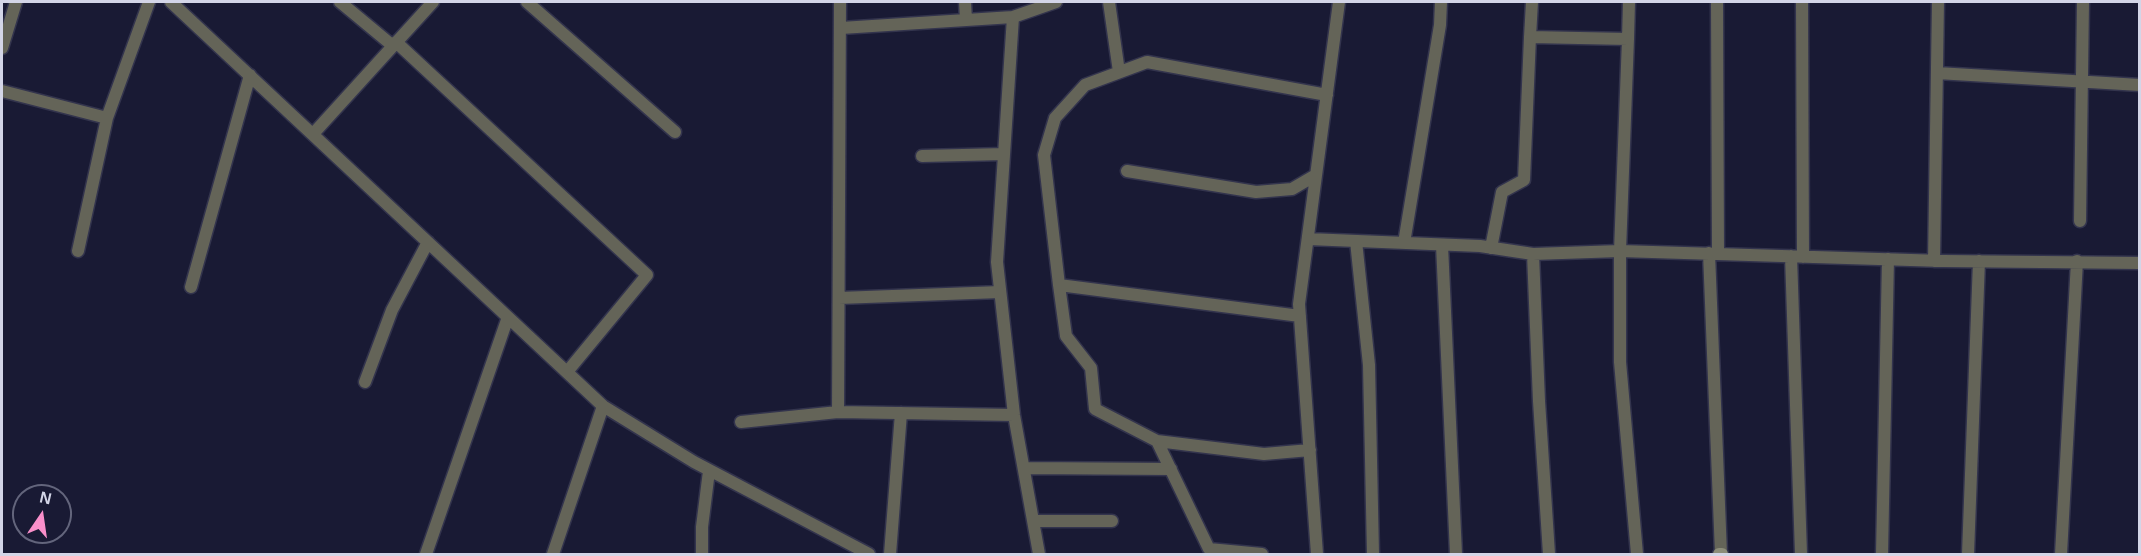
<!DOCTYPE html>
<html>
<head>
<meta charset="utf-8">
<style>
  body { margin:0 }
  #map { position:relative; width:2141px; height:556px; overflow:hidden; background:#191a34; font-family:Arial,sans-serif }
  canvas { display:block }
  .frame { position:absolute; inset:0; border:3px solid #d3d5e7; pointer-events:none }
  .north { position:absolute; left:12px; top:484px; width:60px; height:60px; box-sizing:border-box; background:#191a34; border:2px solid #63657c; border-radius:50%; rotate:13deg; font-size:16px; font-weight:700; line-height:24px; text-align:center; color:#d3d5e7 }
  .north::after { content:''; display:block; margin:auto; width:21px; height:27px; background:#f98fca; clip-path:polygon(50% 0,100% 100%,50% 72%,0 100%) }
</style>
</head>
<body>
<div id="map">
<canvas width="2141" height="556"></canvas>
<div class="frame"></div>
<div class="north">N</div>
</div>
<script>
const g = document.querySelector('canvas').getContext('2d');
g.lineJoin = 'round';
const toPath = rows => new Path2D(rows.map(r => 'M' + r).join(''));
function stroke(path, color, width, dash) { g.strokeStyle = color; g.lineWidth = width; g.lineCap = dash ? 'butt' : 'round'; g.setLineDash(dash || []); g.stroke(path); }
const street = toPath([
  [171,2,603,406,694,462,869,554],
  [340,2,393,46],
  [527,2,675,132],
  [840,2,838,412,1014,415],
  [965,2,966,20],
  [1109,2,1119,72],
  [1532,2,1530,37,1628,39,1620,251,1620,362,1637,554],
  [1717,2,1718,254],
  [1802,2,1803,257],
  [841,28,1013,17],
  [1628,39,1629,2],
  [396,42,647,275,567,372],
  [2,48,16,2],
  [1937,73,2140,85],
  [2,91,107,118],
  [313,134,433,2],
  [922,156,1004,154],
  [1127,171,1256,192,1292,189,1316,175],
  [2080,221,2083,2],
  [1308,239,1480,246,1533,254,1620,251,1943,261,2140,263],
  [1356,241,1369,365,1373,554],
  [1404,243,1440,25,1441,2],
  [1442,245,1456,554],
  [1491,248,1502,192,1524,180,1530,37],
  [78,251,107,118,149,2],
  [1709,253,1721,554],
  [1533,254,1539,401,1549,554],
  [1791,256,1801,554],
  [1934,261,1938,2],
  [1059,285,1044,155,1055,118,1085,85,1147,62,1327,95],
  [191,287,250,75],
  [839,298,1000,292],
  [365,382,392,310,428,242],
  [741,422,838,412],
  [1157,441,1264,454,1310,450],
  [1024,468,1171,469],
  [1033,521,1112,521],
  [426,554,508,317],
  [553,554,603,406],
  [702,554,702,527,709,471],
  [890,554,901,413],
  [1039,554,1014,415,997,262,1013,17,1056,2],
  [1262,554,1209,549,1157,441,1095,409,1091,368,1066,336,1059,285,1300,316],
  [1317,554,1299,304,1339,2],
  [1882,554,1888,259],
  [1968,554,1979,261],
  [2061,554,2077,261]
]);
const secondary = toPath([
  [1719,554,1722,554]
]);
stroke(street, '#33344d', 15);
stroke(secondary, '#33344d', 15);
stroke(street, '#646458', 12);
stroke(secondary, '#8c8d79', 12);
</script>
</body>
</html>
